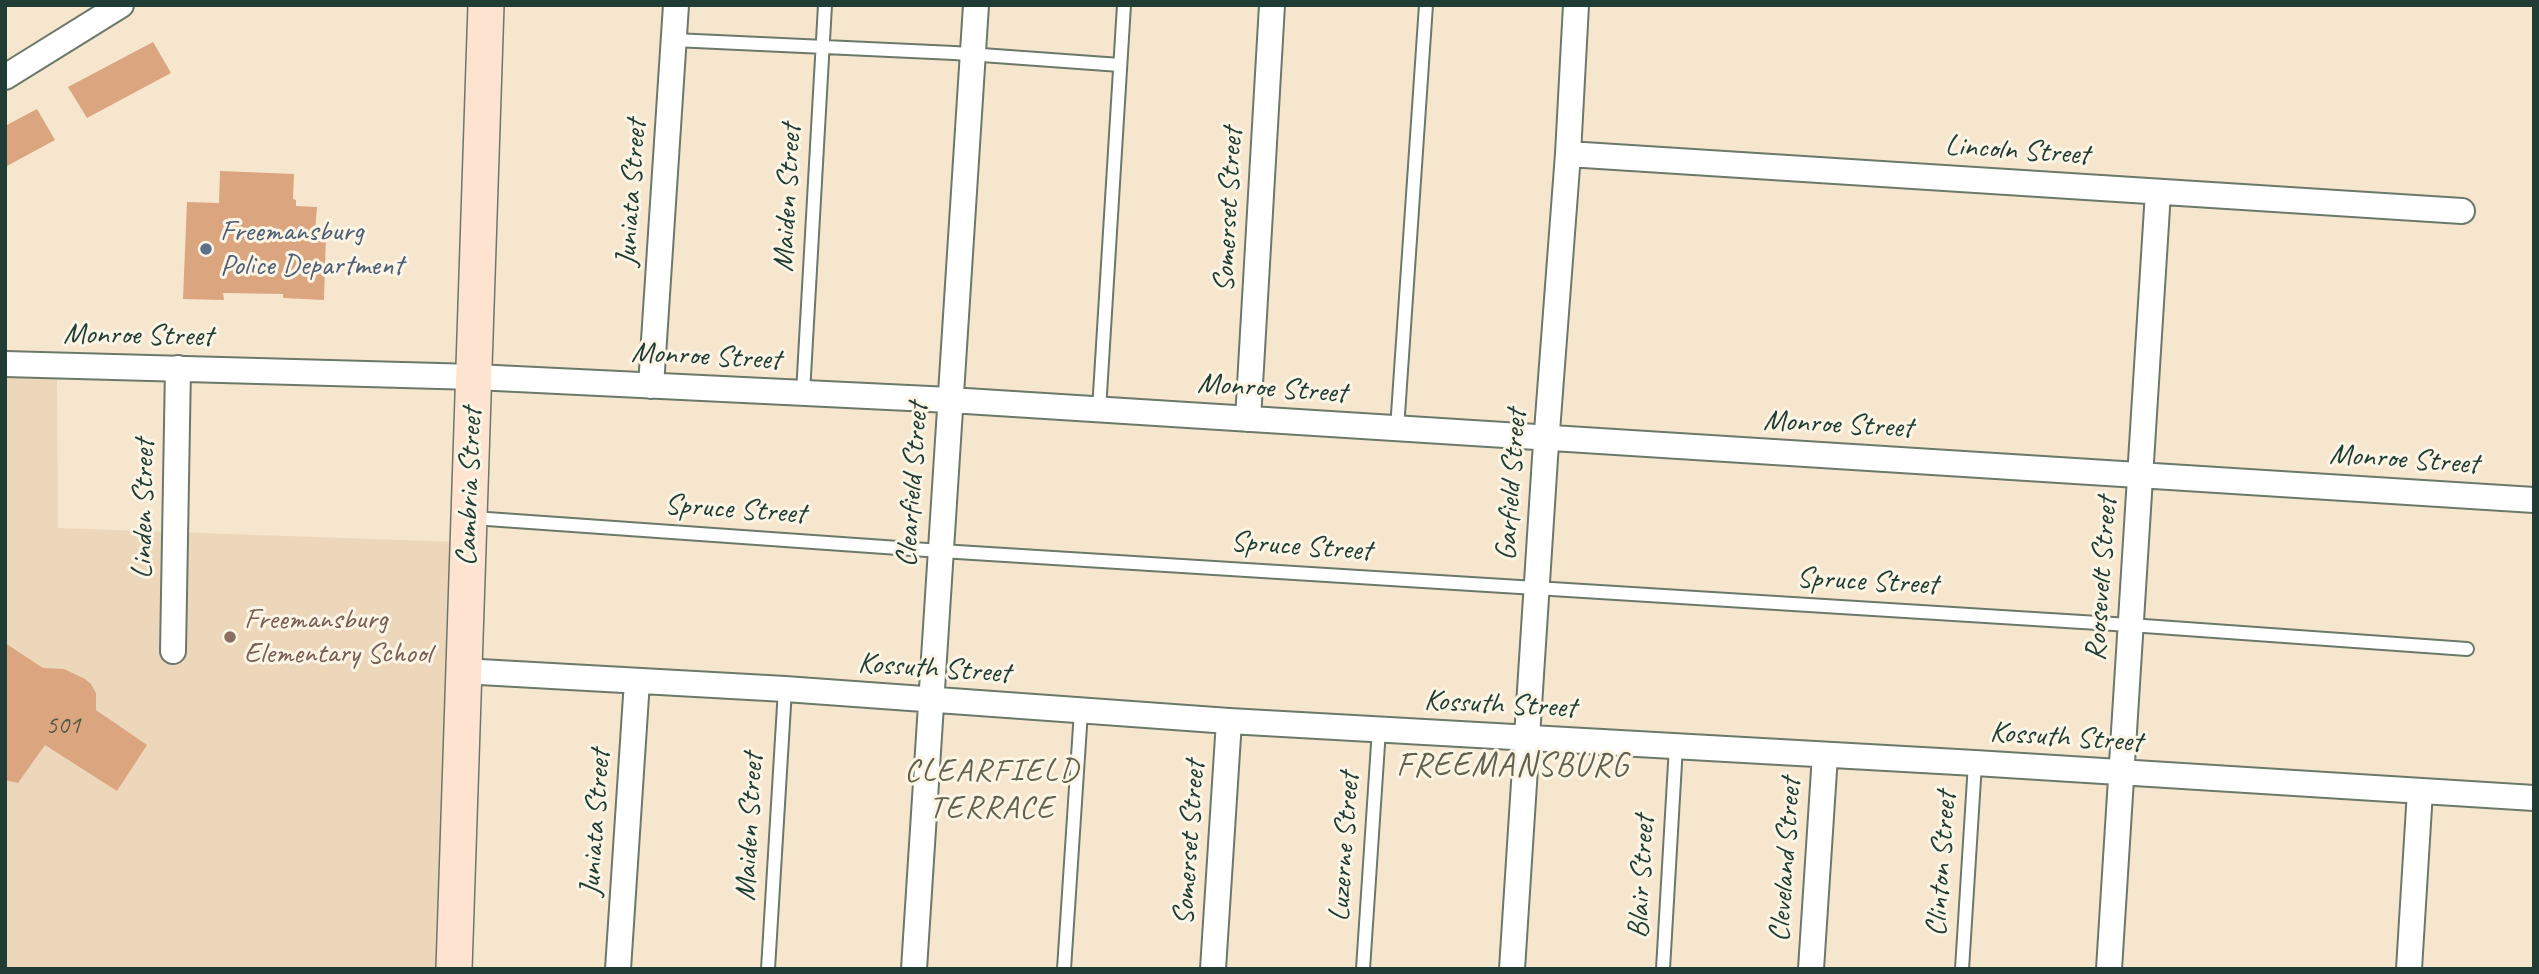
<!DOCTYPE html>
<html>
<head>
<meta charset="utf-8">
<style>
  body { margin:0 }
  #map { position:relative; width:2539px; height:974px; overflow:hidden; background:#f7e6ce; font-family:Caveat,sans-serif }
  canvas { display:block }
  .frame { position:absolute; inset:0; border:7px solid #1f3d34; pointer-events:none }
</style>
</head>
<body>
<div id="map">
<canvas width="2539" height="974"></canvas>
<div class="frame"></div>
</div>
<script>
const g = document.querySelector('canvas').getContext('2d');
g.lineJoin = 'round';
function paint(path, color) { g.fillStyle = color; g.fill(path, 'evenodd'); }
const toPath = rows => new Path2D(rows.map(r => 'M' + r).join(''));
function stroke(path, color, width, dash) { g.strokeStyle = color; g.lineWidth = width; g.lineCap = dash ? 'butt' : 'round'; g.setLineDash(dash || []); g.stroke(path); }
function label(font, color, halo, rows, align = 'center') {
  g.font = font + ' Caveat,sans-serif'; g.lineWidth = 6; g.setLineDash([]); g.textBaseline = 'middle'; g.strokeStyle = halo; g.fillStyle = color; for (const [text, x, y, turn = 0] of rows) {
    g.save(); g.translate(x, y); g.rotate((+turn || 0) * Math.PI / 180); g.textAlign = isNaN(turn) ? turn : align; if (halo) g.strokeText(text, 0, 0); g.fillText(text, 0, 0); g.restore();
  }
}
const built = toPath([
  [5,376,57,378,58,528,459,542,442,969,5,969]
]);
const building = toPath([
  [153,42,171,73,87,118,68,87],
  [37,109,55,140,5,167,5,126],
  [220,171,294,174,293,199,296,200,296,206,317,207,315,231,326,232,324,300,283,298,283,294,223,293,224,300,183,299,187,202,219,203],
  [5,643,43,668,64,669,85,679,91,684,96,693,96,710,147,745,117,791,45,745,18,783,5,780]
]);
const lane = toPath([
  [674,40,954,53,1120,65],
  [803,393,825,5],
  [1099,410,1124,5],
  [1397,429,1426,5],
  [473,518,941,551,2130,625,2467,649],
  [768,969,785,689],
  [1064,969,1081,711],
  [1363,969,1379,729],
  [1663,969,1676,746],
  [1962,969,1975,763]
]);
const street = toPath([
  [5,77,121,5],
  [1568,154,2462,211],
  [5,364,475,377,950,400,2534,500],
  [651,386,676,5],
  [1248,419,1272,5],
  [173,651,178,368],
  [462,671,785,689,1229,721,1975,763,2534,798],
  [618,969,637,681],
  [914,969,976,5],
  [1213,969,1229,721],
  [1512,969,1545,458,1568,154,1576,5],
  [1811,969,1825,755],
  [2109,969,2158,192],
  [2409,969,2420,791]
]);
const secondary = toPath([
  [454,969,486,5]
]);
const markers = [
  [206,249,7,"#5c6f8a"],
  [230,637,7,"#8d6e63"]
];
const numberNames = [
  ["501",63,726]
];
const streetNames = [
  ["Lincoln Street",2017,151,4],
  ["Juniata Street",632,193,-86],
  ["Maiden Street",788,198,-87],
  ["Somerset Street",1229,210,-87],
  ["Monroe Street",138,336,1],
  ["Monroe Street",706,357,3],
  ["Monroe Street",1272,389,4],
  ["Monroe Street",1838,425,3],
  ["Monroe Street",2404,460,4],
  ["Clearfield Street",913,485,-86],
  ["Garfield Street",1512,485,-86],
  ["Cambria Street",470,487,-88],
  ["Linden Street",144,509,-89],
  ["Spruce Street",735,510,4],
  ["Spruce Street",1301,547,4],
  ["Roosevelt Street",2102,579,-86],
  ["Spruce Street",1867,582,3],
  ["Kossuth Street",934,669,4],
  ["Kossuth Street",1500,705,3],
  ["Kossuth Street",2066,738,4],
  ["Juniata Street",596,823,-86],
  ["Maiden Street",750,827,-87],
  ["Somerset Street",1190,843,-86],
  ["Luzerne Street",1345,847,-86],
  ["Cleveland Street",1786,860,-86],
  ["Clinton Street",1942,864,-86],
  ["Blair Street",1642,877,-87]
];
const serviceNames = [
  ["Freemansburg",220,232],
  ["Police Department",220,266]
];
const educationNames = [
  ["Freemansburg",244,620],
  ["Elementary School",244,654]
];
const neighbourhoodNames = [
  ["CLEARFIELD",992,772],
  ["TERRACE",992,809]
];
const quarterNames = [
  ["FREEMANSBURG",1513,766]
];
paint(built, '#edd7bb');
paint(building, '#dba57f');
stroke(lane, '#6b786a', 16);
stroke(street, '#6b786a', 28);
stroke(secondary, '#6b786a', 38);
stroke(lane, '#fff', 12);
stroke(street, '#fff', 24);
stroke(secondary, '#fee3d1', 35);
for (const [x, y, r, color] of markers) { const dot = new Path2D(); dot.arc(x, y, r, 0, 2 * Math.PI); g.fillStyle = color; g.fill(dot); stroke(dot, '#fcf5e5', 2.5); }
label('26px', '#4e5747', null, numberNames);
label('30px', '#1f3d34', '#fcf5e5', streetNames);
label('30px', '#4e5e75', '#fcf5e5', serviceNames, 'left');
label('30px', '#785e54', '#fcf5e5', educationNames, 'left');
g.letterSpacing = '2px';
label('32px', '#61614e', '#fcf5e5', neighbourhoodNames);
g.letterSpacing = '0px';
g.letterSpacing = '2px';
label('33px', '#61614e', '#fcf5e5', quarterNames);
g.letterSpacing = '0px';
</script>
</body>
</html>
